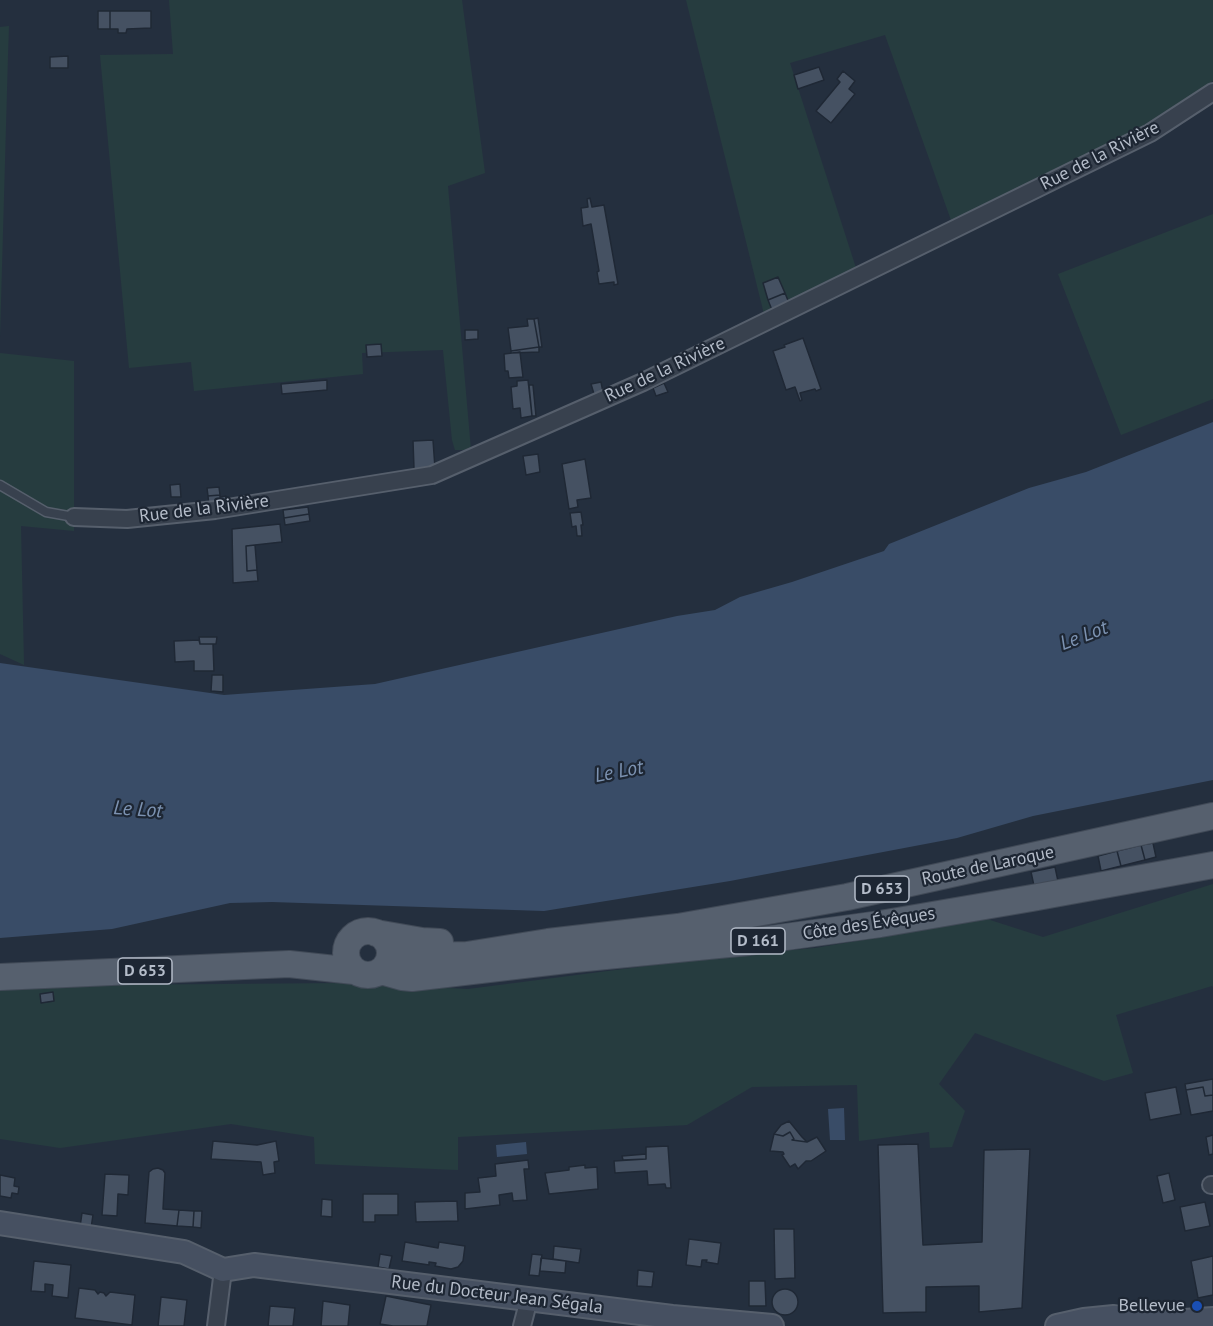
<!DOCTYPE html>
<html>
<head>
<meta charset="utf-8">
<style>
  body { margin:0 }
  canvas { display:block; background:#242f3e }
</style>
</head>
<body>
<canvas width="1213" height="1326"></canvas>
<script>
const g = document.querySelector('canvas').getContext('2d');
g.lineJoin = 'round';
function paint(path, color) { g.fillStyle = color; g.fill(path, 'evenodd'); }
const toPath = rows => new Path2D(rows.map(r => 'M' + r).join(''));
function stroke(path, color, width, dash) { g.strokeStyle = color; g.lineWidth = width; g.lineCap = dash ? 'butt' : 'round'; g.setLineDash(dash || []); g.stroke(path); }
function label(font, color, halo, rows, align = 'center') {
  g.font = font + ' "PT Sans",sans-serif'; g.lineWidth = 4.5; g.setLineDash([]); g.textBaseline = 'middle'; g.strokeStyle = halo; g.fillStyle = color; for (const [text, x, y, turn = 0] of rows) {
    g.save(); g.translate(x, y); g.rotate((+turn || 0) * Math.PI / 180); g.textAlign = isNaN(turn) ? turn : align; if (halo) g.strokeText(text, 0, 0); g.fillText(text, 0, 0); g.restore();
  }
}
const green = toPath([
  [169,0,462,0,485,173,448,186,471,450,455,450,452,440,443,350,362,353,363,374,194,391,191,362,129,368,100,55,173,54],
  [686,0,1213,0,1213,81,1133,132,952,223,885,35,790,63,856,268,764,314],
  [9,26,8,55,0,337,0,27],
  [1213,214,1213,399,1121,435,1058,274],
  [0,353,74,361,74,531,21,526,24,665,0,654],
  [1213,884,1213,987,1212,986,1116,1015,1133,1073,1104,1081,975,1033,939,1084,965,1111,952,1147,930,1148,929,1132,859,1141,857,1085,752,1087,687,1125,458,1137,458,1170,315,1164,314,1137,231,1124,60,1148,0,1139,0,987,97,985,347,983,468,989,732,955,815,948,987,919,1043,937]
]);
const water = toPath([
  [1213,422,1213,780,1033,816,957,838,730,881,544,911,272,902,230,903,112,929,0,938,0,663,224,695,375,684,677,616,715,610,740,597,792,582,884,551,889,544,1029,488,1086,472],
  [844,1108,845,1140,830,1140,828,1109],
  [526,1142,527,1154,497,1157,496,1145]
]);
const building = toPath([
  [98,11,110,11,110,29,98,29,98,11],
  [110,11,151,11,151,28,127,29,126,33,118,33,118,29,110,29,110,11],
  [68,56,68,68,50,68,50,57,68,56],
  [819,67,824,80,798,89,794,75,819,67],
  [843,71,855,81,849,89,855,94,831,123,816,111,840,82,837,79,843,71],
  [590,198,592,207,604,205,618,284,614,285,614,282,599,284,597,272,599,271,591,224,583,226,581,208,588,207,587,199,590,198],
  [778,277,785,293,768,300,763,283,778,277],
  [785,293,791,308,774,315,768,300,785,293],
  [538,318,542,347,539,347,534,319,538,318],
  [527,319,534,319,539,347,511,351,508,328,528,326,527,319],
  [465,330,478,330,478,339,465,340,465,330],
  [803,338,821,389,816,391,815,389,800,393,802,400,800,401,795,387,786,390,773,351,785,347,784,345,803,338],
  [381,344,382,356,367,357,366,345,381,344],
  [539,347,539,352,511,353,511,351,539,347],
  [520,352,523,377,509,378,508,371,505,371,504,354,520,352],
  [327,380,327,390,282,394,281,384,327,380],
  [528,380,532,416,521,418,520,408,513,409,511,387,517,386,517,381,528,380],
  [601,382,603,392,594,394,591,384,601,382],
  [664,383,668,392,656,396,653,388,664,383],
  [529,385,533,385,536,416,532,416,529,385],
  [433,440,435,468,414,469,413,441,433,440],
  [538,454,540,472,526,475,523,456,538,454],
  [585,459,591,498,577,500,578,507,569,509,562,464,585,459],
  [180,484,181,497,171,497,170,485,180,484],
  [219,487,220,495,208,496,207,488,219,487],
  [220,495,220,497,226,496,227,504,209,506,208,496,220,495],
  [308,507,309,514,284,518,283,510,308,507],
  [581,512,583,525,581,525,582,536,577,536,576,526,572,527,570,513,581,512],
  [309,514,310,521,285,525,284,518,309,514],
  [280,524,282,542,246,546,247,571,257,570,258,581,233,583,232,529,280,524],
  [255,545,257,570,247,571,246,546,255,545],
  [199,637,217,637,216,644,200,644,199,637],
  [199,640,200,644,213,644,214,671,194,671,194,661,175,662,174,641,199,640],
  [212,675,223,675,223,692,211,691,212,675],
  [1153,843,1156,857,1145,860,1141,845,1153,843],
  [1141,845,1145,860,1121,866,1117,851,1141,845],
  [1117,851,1121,866,1101,871,1098,856,1117,851],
  [1055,867,1058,881,1034,886,1031,872,1055,867],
  [53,992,54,1001,41,1003,40,994,53,992],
  [1213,1079,1213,1095,1205,1096,1203,1087,1186,1090,1185,1084,1213,1079],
  [1176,1087,1181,1114,1150,1120,1145,1093,1176,1087],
  [1203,1087,1205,1096,1213,1095,1213,1111,1191,1115,1186,1090,1203,1087],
  [789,1121,802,1137,807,1142,792,1140,794,1139,790,1132,783,1136,774,1134,781,1125,789,1121],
  [790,1132,794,1139,792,1140,807,1142,817,1137,826,1151,811,1161,806,1161,798,1169,795,1164,790,1167,782,1155,784,1154,783,1152,770,1151,774,1134,783,1136,790,1132],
  [1213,1135,1213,1154,1209,1155,1206,1137,1213,1135],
  [213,1141,257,1145,276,1141,279,1161,274,1162,275,1173,263,1175,261,1162,211,1159,213,1141],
  [918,1144,923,1245,982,1242,984,1150,1030,1149,1022,1308,979,1312,979,1286,926,1287,926,1312,883,1313,878,1145,918,1144],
  [668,1146,671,1188,666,1188,665,1184,648,1185,647,1171,615,1173,614,1161,646,1159,646,1147,668,1146],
  [646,1154,646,1159,623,1160,622,1156,646,1154],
  [528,1160,529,1169,524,1169,527,1200,513,1201,512,1193,499,1195,500,1205,465,1209,465,1193,480,1192,478,1178,496,1176,495,1164,528,1160],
  [585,1165,585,1168,597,1167,598,1189,549,1194,545,1173,569,1170,569,1167,585,1165],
  [158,1168,163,1170,165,1173,163,1209,179,1210,177,1226,145,1223,149,1172,153,1169,158,1168],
  [1169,1173,1175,1200,1163,1203,1157,1176,1169,1173],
  [105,1174,129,1175,128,1195,118,1194,117,1216,102,1215,105,1174],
  [0,1175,15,1178,14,1186,19,1187,18,1194,12,1193,11,1198,0,1196,0,1175],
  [363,1194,398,1194,398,1215,375,1215,375,1222,363,1222,363,1194],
  [322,1199,332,1200,332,1217,321,1216,322,1199],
  [457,1201,458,1221,416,1222,415,1202,457,1201],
  [1205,1202,1210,1226,1185,1231,1180,1207,1205,1202],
  [179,1210,194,1211,193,1227,177,1226,179,1210],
  [194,1211,202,1211,201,1228,193,1227,194,1211],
  [82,1213,93,1215,91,1228,80,1227,82,1213],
  [774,1229,794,1229,795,1278,775,1279,774,1229],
  [689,1239,721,1243,718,1264,706,1262,707,1260,702,1260,701,1267,686,1265,689,1239],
  [405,1242,438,1248,439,1242,465,1246,463,1261,458,1267,451,1269,435,1266,436,1263,429,1262,429,1265,402,1261,405,1242],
  [554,1246,581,1249,579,1263,553,1259,554,1246],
  [380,1254,392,1256,389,1269,378,1267,380,1254],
  [532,1254,542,1255,539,1276,529,1275,532,1254],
  [1213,1256,1213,1295,1198,1298,1191,1261,1213,1256],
  [541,1258,566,1261,565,1273,540,1271,541,1258],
  [34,1261,71,1265,68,1298,52,1296,53,1285,45,1284,45,1292,31,1291,34,1261],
  [638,1270,654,1272,652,1287,637,1286,638,1270],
  [749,1281,765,1281,766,1306,749,1306,749,1281],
  [79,1288,95,1290,98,1294,100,1292,104,1293,106,1296,110,1292,135,1295,132,1325,75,1318,79,1288],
  '772 1302a13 13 0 1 1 26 0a13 13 0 1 1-26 0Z',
  [386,1296,431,1305,427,1326,393,1326,380,1324,386,1296],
  [161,1297,187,1300,184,1326,158,1326,161,1297],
  [323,1301,350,1305,348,1326,321,1326,323,1301],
  [270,1306,295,1308,293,1326,268,1326,270,1306]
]);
const lane = toPath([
  [0,485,46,512,74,517]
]);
const street = toPath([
  [74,517,127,519,215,510,432,475,643,382,1150,133,1213,92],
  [1211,1185,1213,1185],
  [216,1326,223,1270],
  [522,1326,529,1299]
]);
const secondary = toPath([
  [0,1223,184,1252,223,1270,254,1265,672,1317,772,1326],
  [1143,1325,1156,1323,1213,1319],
  [1057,1326,1084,1320,1114,1317,1156,1323]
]);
const primary = toPath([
  '346 953a22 22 0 1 1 44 0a22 22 0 1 1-44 0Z',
  [376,933,422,941,440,942],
  [390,957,467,955,548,942,678,927,847,897,1213,816],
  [381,971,402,977,412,978,575,959,749,942,880,924,1032,898,1213,865],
  [0,977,289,964,354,971]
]);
const markers = [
  [1197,1306,6,"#1a4fb4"]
];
const shields = [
  [882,889,54],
  [758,941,54],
  [145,971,54]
];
const shieldNames = [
  ["D 653",882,889],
  ["D 161",758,941],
  ["D 653",145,971]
];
const streetNames = [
  ["Rue de la Rivière",1100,156,-27],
  ["Rue de la Rivière",665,370,-25],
  ["Rue de la Rivière",204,509,-7],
  ["Route de Laroque",988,866,-12],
  ["Côte des Évêques",869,924,-9],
  ["Rue du Docteur Jean Ségala",497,1295,7]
];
const poiNames = [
  ["Bellevue",1185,1306]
];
const waterNames = [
  ["Le Lot",1084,636,-21],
  ["Le Lot",619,772,-11],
  ["Le Lot",138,810,4]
];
paint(green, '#263c3f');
paint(water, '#394c67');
paint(building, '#455162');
stroke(building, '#1f2835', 1.5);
stroke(lane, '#565f6c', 11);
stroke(street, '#565f6c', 20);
stroke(secondary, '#565f6c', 26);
stroke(primary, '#414a57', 28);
stroke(lane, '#38414e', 8);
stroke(street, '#38414e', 16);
stroke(secondary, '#465061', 22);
stroke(primary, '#56606e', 26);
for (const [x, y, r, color] of markers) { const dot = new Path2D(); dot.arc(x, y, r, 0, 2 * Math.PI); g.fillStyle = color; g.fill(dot); stroke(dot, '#1d2633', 2); }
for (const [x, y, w] of shields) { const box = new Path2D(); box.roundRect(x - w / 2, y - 13, w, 26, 4.5); g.fillStyle = '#1d2633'; g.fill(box); stroke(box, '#b4bcc9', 1.5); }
label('bold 16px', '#b4bcc9', null, shieldNames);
label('18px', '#b4bcc9', '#1d2633', streetNames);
label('18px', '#b4bcc9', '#1d2633', poiNames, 'right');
label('italic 20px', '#7c92b1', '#1d2633', waterNames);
</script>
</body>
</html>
